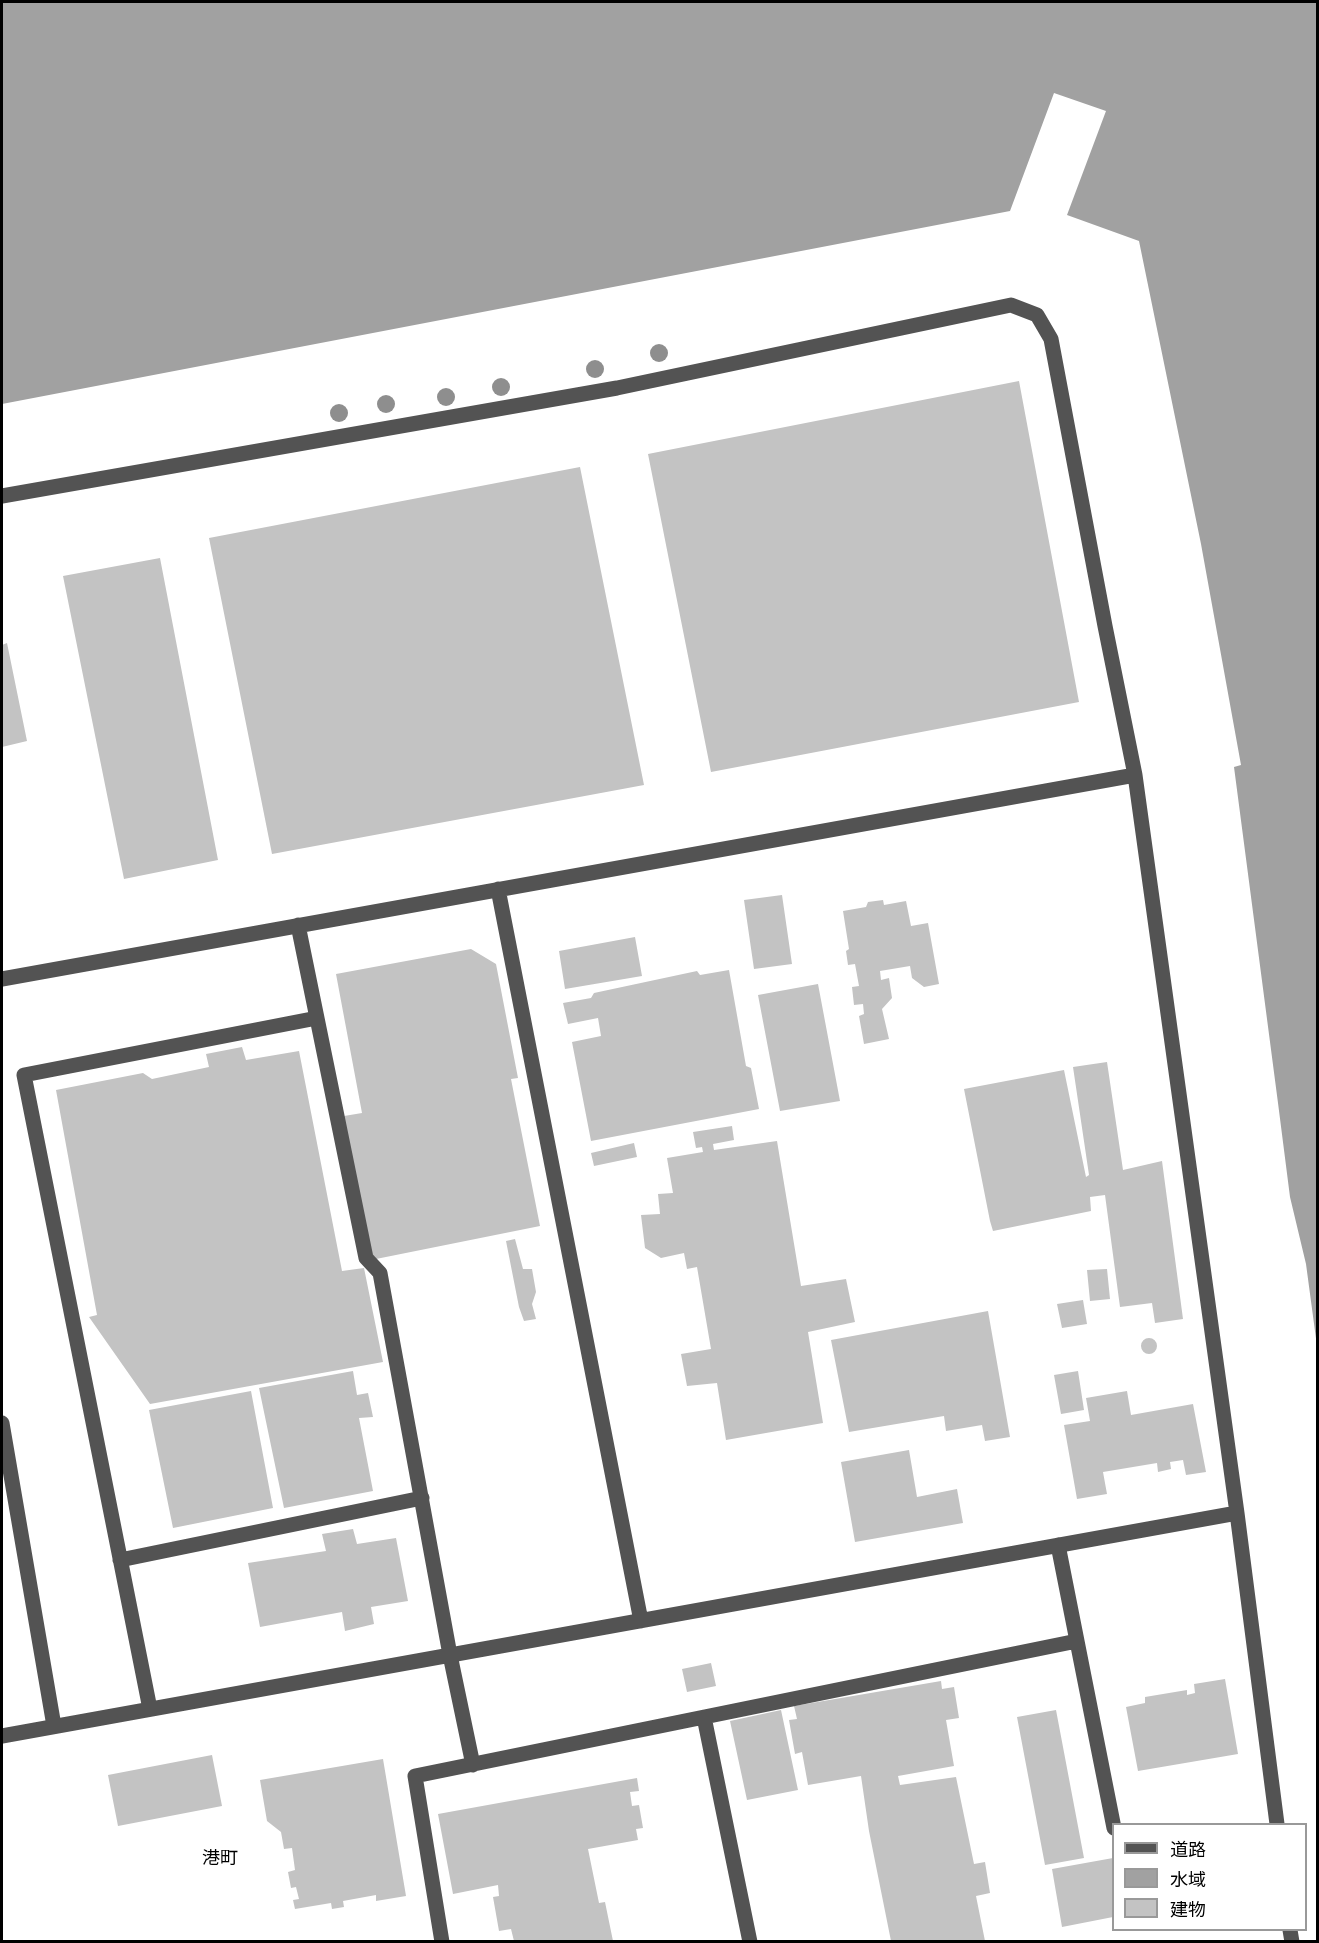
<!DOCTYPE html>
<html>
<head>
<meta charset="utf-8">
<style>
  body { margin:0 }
  #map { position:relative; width:1319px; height:1943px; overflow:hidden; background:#fff; font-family:"Public Sans","Noto Sans JP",sans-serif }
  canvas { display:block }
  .frame { position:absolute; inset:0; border:3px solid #000; pointer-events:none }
  .legend { position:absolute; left:1112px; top:1823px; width:195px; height:108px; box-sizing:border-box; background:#fff; border:2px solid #999; margin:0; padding:8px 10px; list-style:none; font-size:18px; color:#000 }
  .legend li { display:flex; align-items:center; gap:12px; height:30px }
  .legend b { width:30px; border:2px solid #999 }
</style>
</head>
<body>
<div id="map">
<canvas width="1319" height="1943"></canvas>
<div class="frame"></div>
<ul class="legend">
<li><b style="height:8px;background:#535353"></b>道路</li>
<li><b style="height:16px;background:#a1a1a1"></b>水域</li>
<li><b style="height:16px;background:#c3c3c3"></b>建物</li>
</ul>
</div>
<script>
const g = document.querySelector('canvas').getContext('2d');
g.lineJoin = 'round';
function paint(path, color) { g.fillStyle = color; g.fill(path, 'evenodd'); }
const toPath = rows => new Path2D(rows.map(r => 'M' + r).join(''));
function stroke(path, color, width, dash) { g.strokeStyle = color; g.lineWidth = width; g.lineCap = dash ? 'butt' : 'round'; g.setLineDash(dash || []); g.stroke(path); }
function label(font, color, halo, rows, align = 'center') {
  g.font = font + ' "Public Sans","Noto Sans JP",sans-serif'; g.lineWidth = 4.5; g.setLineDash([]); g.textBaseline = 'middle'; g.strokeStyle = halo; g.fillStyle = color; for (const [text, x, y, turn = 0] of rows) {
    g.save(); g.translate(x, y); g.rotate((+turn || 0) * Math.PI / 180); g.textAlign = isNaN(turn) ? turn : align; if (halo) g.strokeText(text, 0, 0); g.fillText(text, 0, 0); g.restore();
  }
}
const water = toPath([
  [2,2,1317,2,1317,1346,1306,1264,1290,1197,1278,1103,1234,767,1241,765,1201,544,1139,241,1067,215,1106,111,1054,93,1010,211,2,404]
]);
const building = toPath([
  [1019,381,1079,702,711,772,648,454],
  [580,467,644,785,272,854,209,538],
  [160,558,218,860,124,879,63,576],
  [7,643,27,741,2,747,2,645],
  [782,895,792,964,754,969,744,900],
  [883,900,884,905,906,901,911,926,928,923,939,984,924,987,912,978,910,966,880,971,881,980,889,978,892,998,882,1009,889,1039,864,1044,859,1016,864,1014,863,1004,854,1005,852,987,859,986,855,964,848,965,846,951,849,949,843,911,866,907,868,902],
  [635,937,642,976,565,989,559,951],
  [471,949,496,964,518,1078,511,1079,540,1226,371,1260,344,1116,362,1113,336,974],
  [729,970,746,1066,751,1068,759,1109,591,1141,572,1042,601,1036,598,1018,568,1024,563,1003,591,998,594,993,697,971,700,975],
  [818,984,840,1101,780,1111,758,995],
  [242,1047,246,1060,299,1051,342,1271,364,1268,383,1362,150,1404,89,1317,97,1315,56,1090,143,1073,152,1079,209,1067,206,1054],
  [1107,1062,1123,1170,1162,1161,1183,1319,1155,1323,1152,1303,1120,1307,1105,1195,1090,1197,1091,1211,993,1231,990,1221,964,1089,1064,1070,1086,1177,1089,1175,1073,1067],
  [732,1126,734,1140,713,1144,714,1150,777,1141,801,1286,846,1279,855,1322,808,1332,823,1423,726,1440,717,1383,687,1386,681,1354,711,1349,697,1267,687,1269,684,1253,661,1258,645,1248,641,1215,660,1214,658,1194,673,1193,667,1158,703,1152,702,1147,696,1148,693,1132],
  [634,1143,637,1157,594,1166,591,1153],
  [515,1239,523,1269,532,1269,536,1292,532,1304,536,1319,524,1321,519,1307,506,1241],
  [1107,1269,1110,1299,1090,1301,1087,1270],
  [1083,1300,1087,1324,1062,1328,1057,1304],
  [988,1311,1010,1437,985,1441,982,1425,946,1431,944,1416,849,1432,831,1340],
  '1141 1346a8 8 0 1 1 16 0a8 8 0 1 1-16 0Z',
  [353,1371,357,1395,368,1393,373,1417,359,1418,373,1491,284,1508,259,1388],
  [1078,1371,1084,1410,1061,1414,1054,1375],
  [251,1391,273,1508,173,1528,149,1410],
  [1127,1391,1131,1415,1193,1404,1206,1472,1186,1475,1183,1460,1170,1462,1171,1469,1158,1472,1157,1463,1103,1472,1107,1494,1077,1499,1064,1425,1090,1421,1086,1398],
  [909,1450,917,1497,957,1489,963,1523,855,1542,841,1462],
  [353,1529,357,1544,396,1538,408,1601,371,1607,374,1624,345,1631,342,1612,260,1627,248,1563,326,1551,322,1534],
  [711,1663,716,1686,687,1692,682,1669],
  [1225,1679,1238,1754,1138,1771,1126,1707,1145,1703,1145,1697,1187,1690,1187,1695,1195,1693,1194,1684],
  [941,1681,942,1689,954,1687,959,1718,946,1720,954,1766,898,1776,900,1785,956,1777,974,1864,985,1862,990,1893,976,1896,985,1941,891,1941,869,1831,861,1776,808,1785,802,1752,795,1754,789,1720,797,1719,794,1706],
  [781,1710,798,1790,747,1800,730,1721],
  [1056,1710,1084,1858,1045,1865,1017,1717],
  [212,1755,222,1806,118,1826,108,1775],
  [383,1759,406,1896,376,1901,376,1895,343,1901,344,1907,332,1909,331,1903,295,1909,293,1900,299,1899,296,1887,291,1888,288,1872,295,1870,292,1848,284,1849,281,1832,267,1821,260,1780],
  [637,1778,639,1791,630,1792,632,1806,639,1805,643,1828,636,1829,638,1840,588,1849,599,1903,605,1902,613,1941,514,1941,511,1929,499,1931,493,1897,499,1896,498,1885,453,1894,438,1814],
  [1113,1858,1113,1917,1062,1927,1052,1869]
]);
const minor = toPath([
  [2,496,617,388,1011,305,1037,315,1051,339,1105,626,1135,775,1237,1513,1277,1824],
  [498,889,641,1621],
  [298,925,366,1258,380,1273,450,1655,473,1765],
  [2,979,1135,775],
  [2,1423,54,1726],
  [1058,1545,1114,1828],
  [120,1560,422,1498],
  [150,1709,24,1075,317,1018],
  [704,1717,750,1942],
  [2,1736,1237,1513],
  [1290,1930,1292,1942],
  [442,1942,415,1776,1077,1641]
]);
const trees = [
  [659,353],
  [595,369],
  [501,387],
  [446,397],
  [386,404],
  [339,413]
];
const neighbourhoodNames = [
  ["港町",220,1858]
];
paint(water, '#a1a1a1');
paint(building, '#c3c3c3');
stroke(minor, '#535353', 15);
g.fillStyle = '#8e8e8e';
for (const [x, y] of trees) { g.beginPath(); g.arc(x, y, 9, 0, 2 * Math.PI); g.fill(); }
label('18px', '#000', '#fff', neighbourhoodNames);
</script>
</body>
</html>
